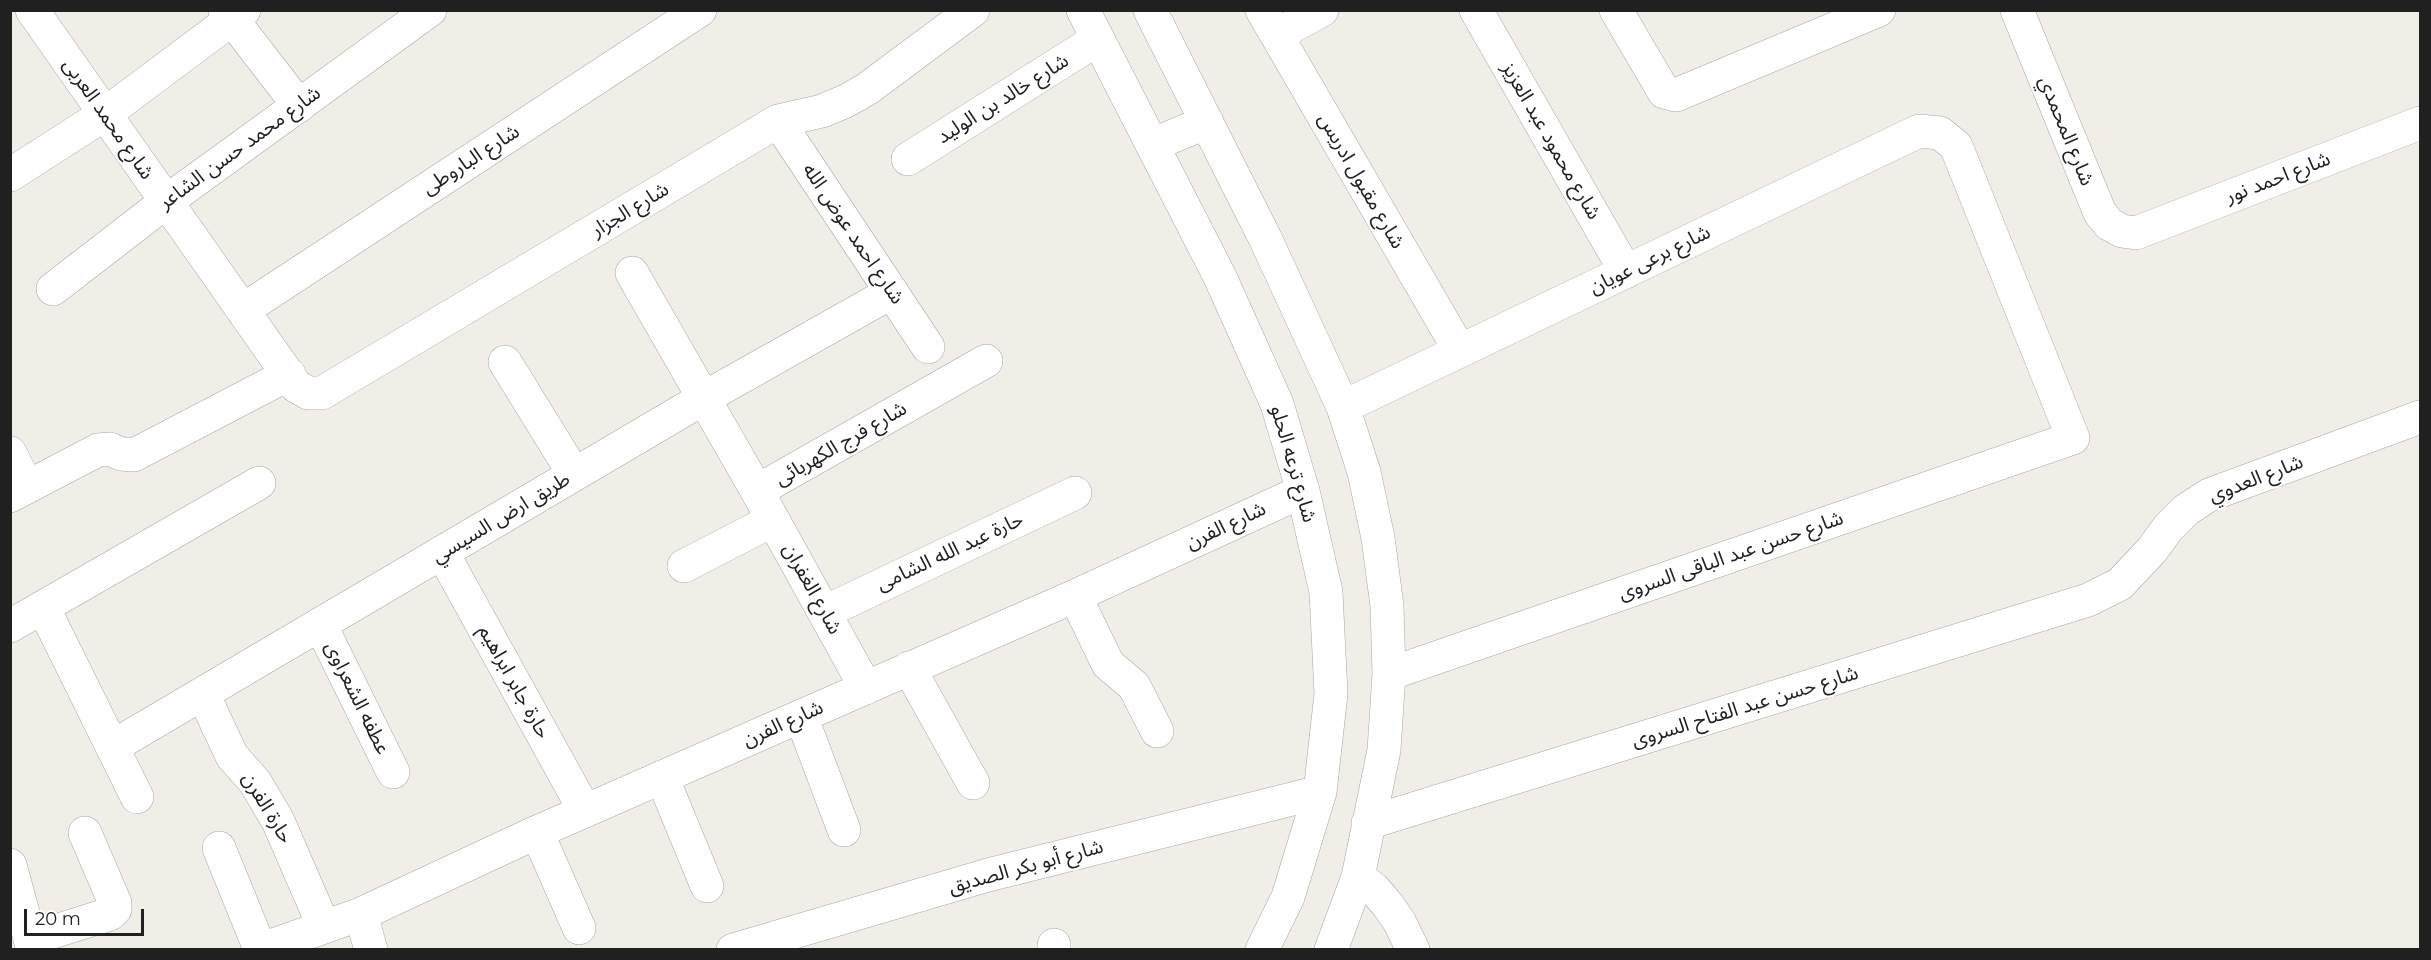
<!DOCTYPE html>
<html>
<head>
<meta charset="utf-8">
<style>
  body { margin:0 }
  #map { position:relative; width:2431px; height:960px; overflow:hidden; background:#f0eee7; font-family:Montserrat,sans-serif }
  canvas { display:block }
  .frame { position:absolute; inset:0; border:12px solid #202020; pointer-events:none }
  .scale { position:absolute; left:24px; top:909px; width:120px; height:27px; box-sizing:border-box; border:3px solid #202020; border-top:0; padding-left:8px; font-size:18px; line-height:21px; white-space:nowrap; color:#202020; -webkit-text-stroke:4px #fff; paint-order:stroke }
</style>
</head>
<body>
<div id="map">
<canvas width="2431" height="960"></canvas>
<div class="frame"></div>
<div class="scale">20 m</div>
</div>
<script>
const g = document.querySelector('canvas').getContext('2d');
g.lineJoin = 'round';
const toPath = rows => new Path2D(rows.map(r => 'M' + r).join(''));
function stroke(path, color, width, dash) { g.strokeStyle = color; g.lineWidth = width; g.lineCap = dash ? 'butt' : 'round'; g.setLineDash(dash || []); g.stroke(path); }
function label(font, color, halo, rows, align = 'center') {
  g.font = font + ' Montserrat,"Noto Sans Arabic",sans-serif'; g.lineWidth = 4.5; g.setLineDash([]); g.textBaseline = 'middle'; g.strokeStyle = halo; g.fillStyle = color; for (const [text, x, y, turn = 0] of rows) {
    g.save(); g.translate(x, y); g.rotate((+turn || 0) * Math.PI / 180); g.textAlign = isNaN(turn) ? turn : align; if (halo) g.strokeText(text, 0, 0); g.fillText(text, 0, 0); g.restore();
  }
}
const minor = toPath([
  [32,10,296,386,308,393,322,393,768,127,778,121,822,111,846,101,867,89,973,10],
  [225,10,299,106],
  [1083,10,1220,277,1277,404,1303,491,1326,592,1331,694,1320,792,1288,897,1262,950],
  [1150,10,1266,240,1343,407,1364,472,1378,538,1387,606,1389,674,1384,750,1358,877,1331,950],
  [1262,10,1460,351],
  [1476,10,1626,272],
  [1616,10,1664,92,1676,95,1879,10],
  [2017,10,2100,213,2109,224,2122,231,2136,233,2420,123],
  [1277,35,1322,10],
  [778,121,928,347],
  [1152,145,1207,122],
  [908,159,1098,39],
  [10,175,105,114,244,10],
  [632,273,757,491,986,361],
  [53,289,167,201,430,10],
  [243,310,700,10],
  [505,362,574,474],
  [1343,407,1919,131,1940,133,1956,146,2073,438,1389,674],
  [10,453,27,487],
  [757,491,866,688],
  [10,496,98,450,110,449,121,454,134,455,289,374],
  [442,552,585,811],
  [684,566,773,520],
  [1075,596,1108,664,1134,686,1157,731],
  [43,607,137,797],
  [825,612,1075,493],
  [320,624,393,772],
  [10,626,259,483],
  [909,668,973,783],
  [203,694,232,756,255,782,278,821,324,927],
  [801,716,844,830],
  [112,747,704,398,892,292],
  [662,777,707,886],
  [1368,823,2088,600,2120,584,2152,550,2168,528,2186,510,2209,495,2420,417],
  [537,832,579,928],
  [219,848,260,949],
  [10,865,33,950],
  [1358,877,1374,889,1387,904,1399,921,1413,950],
  [361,914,371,950],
  [30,939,110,914,115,909,115,903,85,833],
  [1054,945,1054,950],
  [259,950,361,914,537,832,1075,596,1303,491],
  [733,950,988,875,1320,792]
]);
const streetNames = [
  ["شارع خالد بن الوليد",1003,99,-32],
  ["شارع محمد العربى",108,119,55],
  ["شارع المحمدي",2066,131,68],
  ["شارع محمود عبد العزيز",1551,141,60],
  ["شارع محمد حسن الشاعر",240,148,-36],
  ["شارع الباروطى",471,160,-33],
  ["شارع احمد نور",2278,178,-21],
  ["شارع مقبول ادريس",1361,181,60],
  ["شارع الجزار",630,210,-31],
  ["شارع احمد عوض الله",853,234,56],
  ["شارع برعى عويان",1650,260,-26],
  ["شارع فرج الكهربائى",841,444,-30],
  ["شارع ترعه الحلو",1293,464,74],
  ["شارع العدوي",2256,479,-21],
  ["طريق ارض السيسي",501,518,-31],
  ["شارع الفرن",1226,526,-25],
  ["حارة عبد الله الشامى",950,552,-25],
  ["شارع حسن عبد الباقى السروى",1731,556,-19],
  ["شارع الغفران",812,589,61],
  ["حارة جابر ابراهيم",514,682,61],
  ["عطفه الشعراوى",357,698,64],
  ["شارع حسن عبد الفتاح السروى",1745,707,-17],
  ["شارع الفرن",783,724,-24],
  ["حارة الفرن",267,808,59],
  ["شارع أبو بكر الصديق",1026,867,-15]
];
stroke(minor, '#a7a7a7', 34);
stroke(minor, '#fff', 33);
label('20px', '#202020', '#fff', streetNames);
</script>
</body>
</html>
